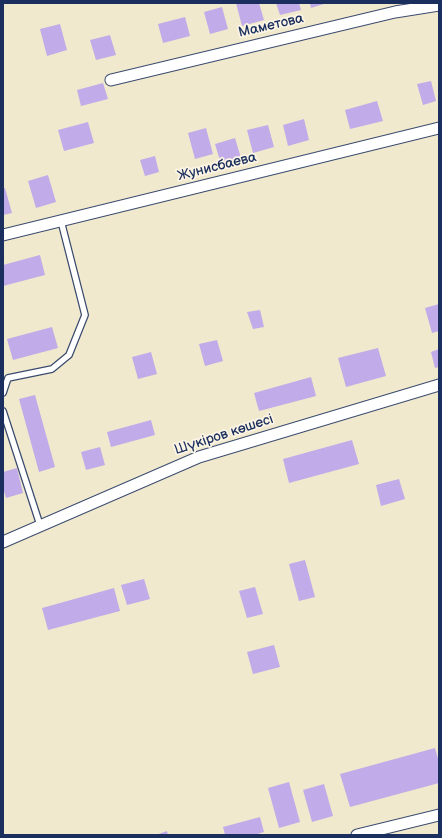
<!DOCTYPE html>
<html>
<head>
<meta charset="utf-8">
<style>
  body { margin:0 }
  #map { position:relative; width:442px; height:838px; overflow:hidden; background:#f0e9cd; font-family:"Balsamiq Sans",sans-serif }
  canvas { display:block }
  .frame { position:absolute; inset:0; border:4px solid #1b2f5e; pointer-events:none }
</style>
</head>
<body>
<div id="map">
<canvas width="442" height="838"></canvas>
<div class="frame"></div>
</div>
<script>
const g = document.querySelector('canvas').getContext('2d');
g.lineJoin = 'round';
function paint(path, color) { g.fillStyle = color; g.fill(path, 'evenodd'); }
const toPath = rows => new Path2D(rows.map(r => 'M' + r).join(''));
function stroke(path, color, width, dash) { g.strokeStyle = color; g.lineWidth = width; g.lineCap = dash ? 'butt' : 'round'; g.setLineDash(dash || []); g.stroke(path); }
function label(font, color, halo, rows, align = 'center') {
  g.font = font + ' "Balsamiq Sans",sans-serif'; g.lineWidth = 3.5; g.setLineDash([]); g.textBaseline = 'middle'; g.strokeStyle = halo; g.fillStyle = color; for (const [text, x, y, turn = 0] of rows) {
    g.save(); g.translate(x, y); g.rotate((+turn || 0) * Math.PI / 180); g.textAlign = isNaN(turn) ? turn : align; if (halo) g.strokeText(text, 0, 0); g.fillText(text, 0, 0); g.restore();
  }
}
const building = toPath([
  [236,3,259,3,264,20,242,26],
  [276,3,299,3,301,10,280,15],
  [310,3,327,3,311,8],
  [222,7,228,29,210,34,204,12],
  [185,17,190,36,163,43,158,24],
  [60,24,67,50,47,56,40,29],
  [110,35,116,55,96,60,90,40],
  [431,81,436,101,423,105,417,84],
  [103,83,108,99,81,106,77,90],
  [377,101,383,121,350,129,345,110],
  [304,119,309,140,288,146,283,125],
  [88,122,94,143,64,151,58,130],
  [268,125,274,147,253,153,247,130],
  [206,128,213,154,195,159,188,133],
  [235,138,241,158,221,164,215,144],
  [155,156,159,172,145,176,140,160],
  [48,175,56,202,36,208,28,181],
  [3,188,5,188,12,213,3,215],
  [40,255,45,275,3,286,3,265],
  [439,304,439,331,432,333,425,308],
  [260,310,264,327,253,329,247,312],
  [52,327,58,348,13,360,7,339],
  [217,340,223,361,205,366,199,344],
  [378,348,386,376,346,387,338,358],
  [439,349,439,367,435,368,431,352],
  [151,352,157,374,138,379,132,357],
  [311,377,316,396,259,411,254,393],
  [35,395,55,467,39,472,19,399],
  [151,420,155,435,111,447,107,432],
  [352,440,359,464,289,483,283,459],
  [100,447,105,465,86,470,81,452],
  [17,468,23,493,6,498,3,488,3,472],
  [399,479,405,499,381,506,376,485],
  [305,560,315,597,299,601,289,564],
  [144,579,150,599,127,605,121,585],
  [255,587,263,614,247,618,239,591],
  [114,588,120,611,48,630,42,608],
  [274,645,280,667,253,674,247,652],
  [435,748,439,762,439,783,350,807,340,774],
  [289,782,300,822,279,828,268,788],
  [324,784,333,816,312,822,303,790],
  [260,817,264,832,254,835,225,835,223,827],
  [167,831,168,835,156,835]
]);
const lane = toPath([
  [3,393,8,378,52,369,69,355,85,315,61,221],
  [3,411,40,525]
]);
const street = toPath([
  [111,80,395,12,439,5],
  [3,235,439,128],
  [3,542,199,457,439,385],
  [357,835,439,815]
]);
const streetNames = [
  ["Маметова",271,26,-13],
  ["Жунисбаева",217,167,-14],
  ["Шүкіров көшесі",224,435,-18]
];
paint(building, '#c1abe9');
stroke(lane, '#3b4b6f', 8);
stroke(street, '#3b4b6f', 13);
stroke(lane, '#fff', 5.5);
stroke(street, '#fff', 11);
label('14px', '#1b2f5e', '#fcf5e5', streetNames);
</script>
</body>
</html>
